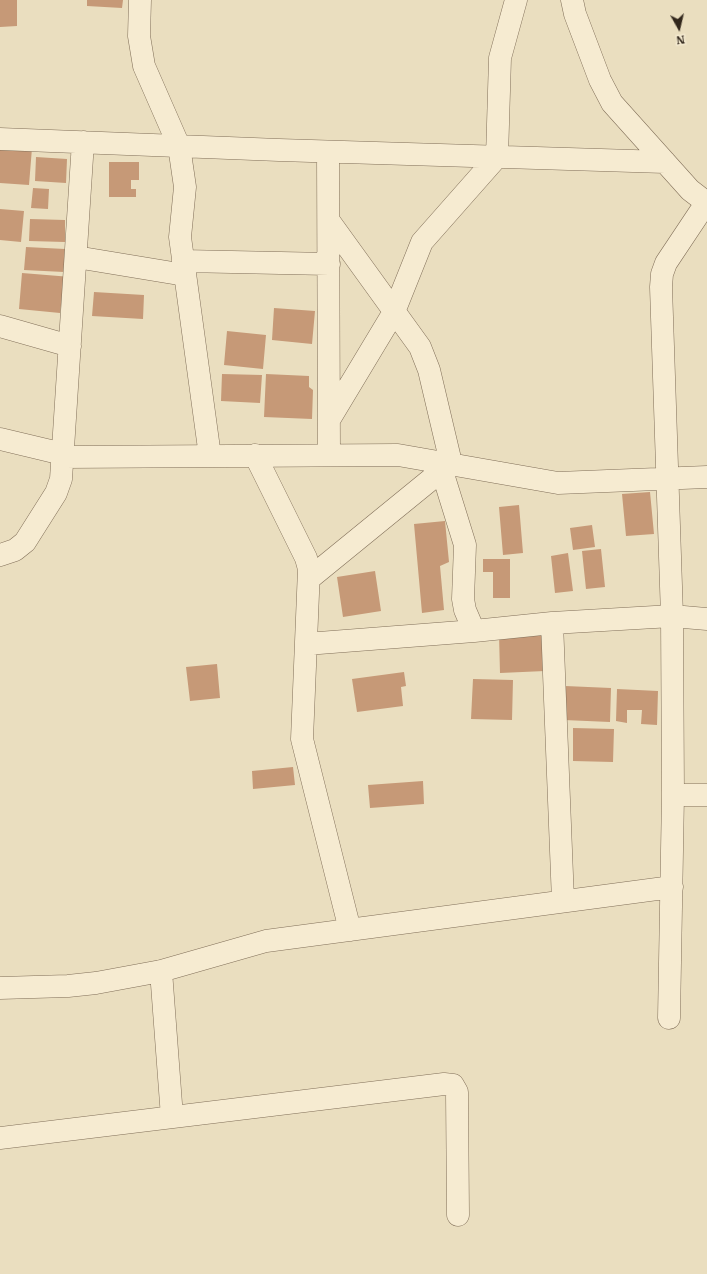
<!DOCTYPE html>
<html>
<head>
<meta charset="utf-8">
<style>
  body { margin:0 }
  #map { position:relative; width:707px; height:1274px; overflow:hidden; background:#eadebf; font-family:"IBM Plex Serif",serif }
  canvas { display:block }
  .north { position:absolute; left:659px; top:8px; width:40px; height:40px; -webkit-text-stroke:3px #f2e8ce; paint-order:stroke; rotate:172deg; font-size:11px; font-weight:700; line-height:16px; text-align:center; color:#32271c }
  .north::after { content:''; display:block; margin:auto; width:14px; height:18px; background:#32271c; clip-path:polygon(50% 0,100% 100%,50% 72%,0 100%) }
</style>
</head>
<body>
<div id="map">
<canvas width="707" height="1274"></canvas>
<div class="north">N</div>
</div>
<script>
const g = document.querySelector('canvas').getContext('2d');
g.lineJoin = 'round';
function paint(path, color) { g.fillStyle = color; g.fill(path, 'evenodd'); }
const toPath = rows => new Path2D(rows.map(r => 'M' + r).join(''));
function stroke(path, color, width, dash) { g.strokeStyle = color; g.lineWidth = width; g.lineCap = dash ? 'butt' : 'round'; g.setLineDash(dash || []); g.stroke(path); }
const building = toPath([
  [0,0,17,0,17,26,0,27],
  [87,0,123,0,122,8,87,6],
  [0,146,32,148,29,185,0,183],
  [36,157,67,159,66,183,35,181],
  [109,162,139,162,139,180,131,180,131,189,136,189,136,197,109,197],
  [33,188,49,189,48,209,31,208],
  [0,209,24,211,21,242,0,240],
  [30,219,65,220,65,242,29,241],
  [26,247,65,249,64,272,24,270],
  [22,273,71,277,65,303,61,305,60,313,19,309],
  [94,292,144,295,143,319,92,316],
  [274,308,315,311,312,344,272,340],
  [227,331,266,335,263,369,224,365],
  [222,374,262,375,260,403,221,401],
  [266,374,309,376,309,387,313,390,312,419,264,417],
  [650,492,654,534,626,536,622,494],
  [519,505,523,553,503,555,499,507],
  [445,521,449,562,440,566,444,610,422,613,414,524],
  [592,525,595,547,573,550,570,528],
  [601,549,605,587,586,589,582,551],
  [568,553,573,591,555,593,551,556],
  [483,559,510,559,510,598,493,598,493,572,483,572],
  [375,571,381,611,343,617,337,577],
  [543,632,545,671,500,673,499,634],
  [217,664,220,698,190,701,186,667],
  [404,672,406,686,401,687,403,706,357,712,352,679],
  [473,679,513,680,512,720,471,719],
  [565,686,611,688,610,722,564,720],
  [617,689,658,691,657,725,641,724,642,710,627,710,627,723,616,721],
  [573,728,614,729,613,762,573,761],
  [293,767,295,785,253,789,252,771],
  [423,781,424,804,370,808,368,785]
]);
const minor = toPath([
  [140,0,139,36,144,66,179,146,185,187,180,237,210,456],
  [572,0,575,14,600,80,612,103,690,190,707,203],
  [0,139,279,150,665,162],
  [328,152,329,455],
  [76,257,185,275],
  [183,261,329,264],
  [0,326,70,346],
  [329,420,394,312,422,242,497,157,500,58,516,0],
  [0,439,63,454],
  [255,455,306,558,309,569,302,739,350,930],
  [63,457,398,455,558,483,707,477],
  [442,471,465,545,463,599,465,610,474,631],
  [0,555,15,550,25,542,56,493,61,479,83,142],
  [310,578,451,463,429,370,420,347,329,221],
  [552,623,563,901],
  [306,644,474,631,552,623,672,616,707,619],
  [673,795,707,795],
  [161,971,172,1117],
  [0,988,68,986,96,983,161,971,266,941,672,887],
  [669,1018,673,795,672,616,661,287,662,274,666,263,706,203],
  [0,1138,444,1084,453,1085,457,1092,458,1215]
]);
paint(building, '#c69977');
stroke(minor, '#816f59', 23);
stroke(minor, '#f6ebd1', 22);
</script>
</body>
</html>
